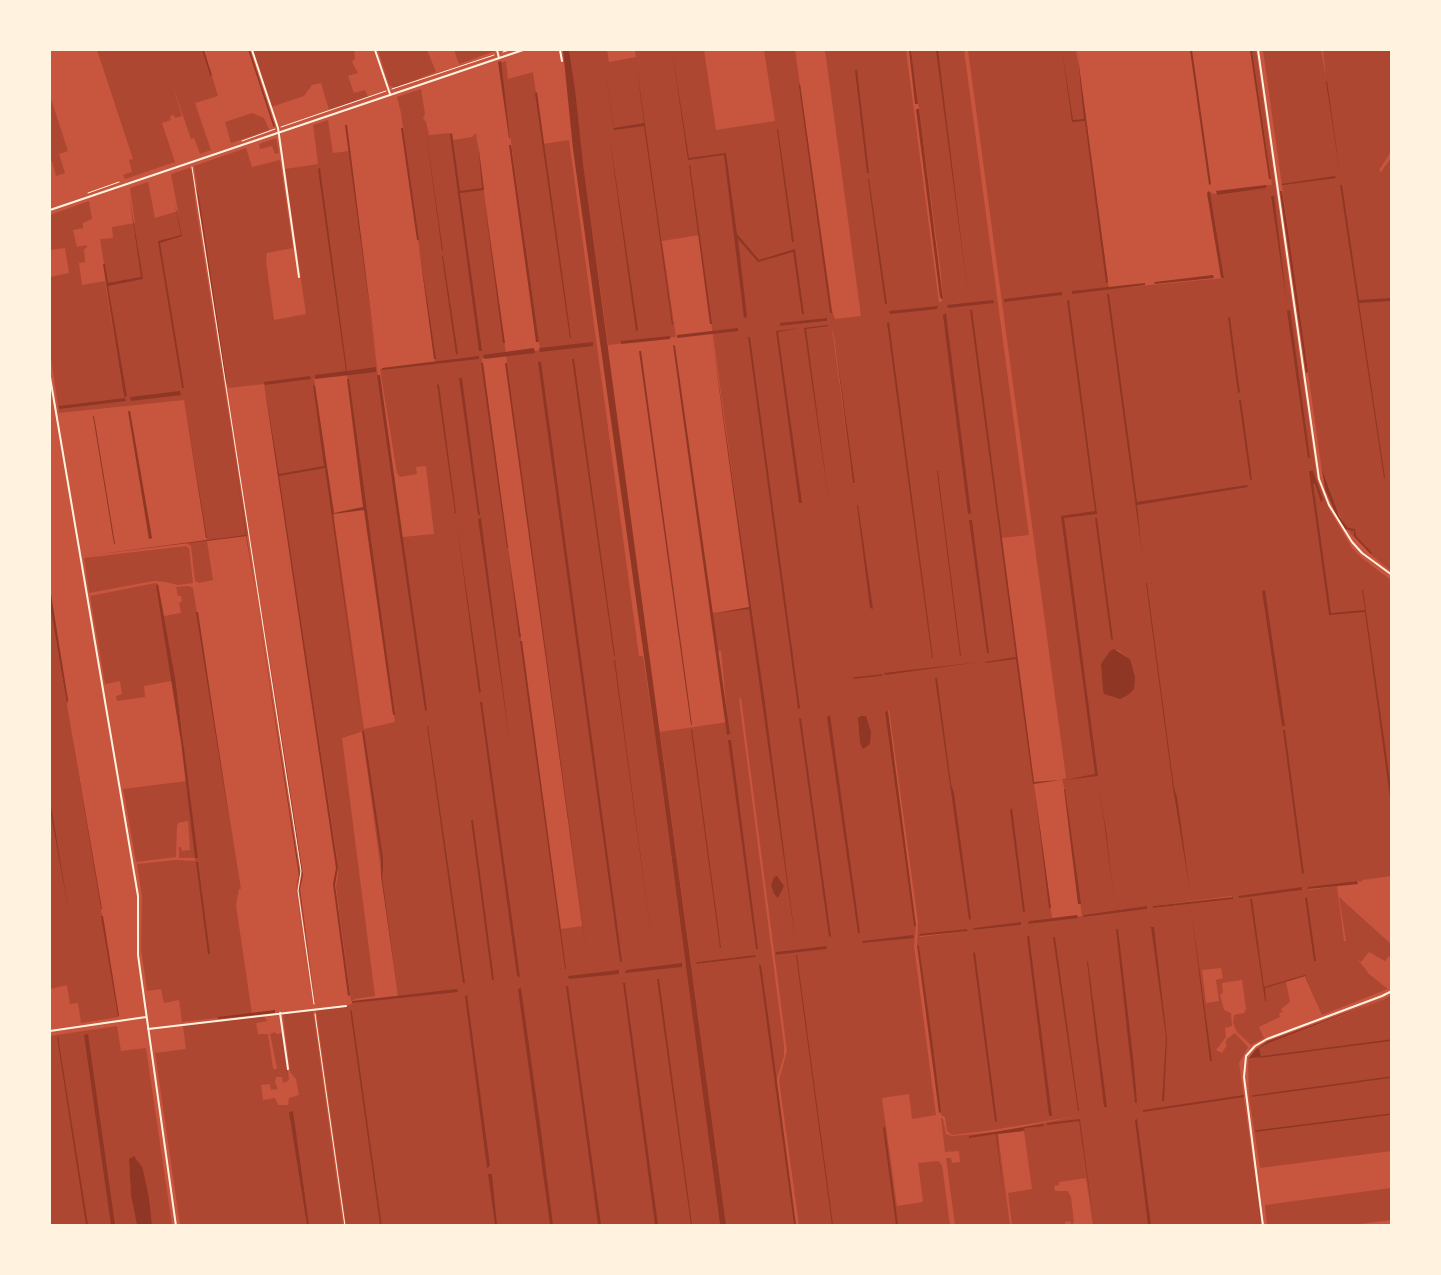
<!DOCTYPE html>
<html>
<head>
<meta charset="utf-8">
<style>
  body { margin:0 }
  #map { position:relative; width:1441px; height:1275px; overflow:hidden; background:#c8553d; font-family:"Space Grotesk",sans-serif }
  canvas { display:block }
  .frame { position:absolute; inset:0; border:51px solid #fff3e0; pointer-events:none }
</style>
</head>
<body>
<div id="map">
<canvas width="1441" height="1275"></canvas>
<div class="frame"></div>
</div>
<script>
const g = document.querySelector('canvas').getContext('2d');
g.lineJoin = 'round';
function paint(path, color) { g.fillStyle = color; g.fill(path, 'evenodd'); }
const toPath = rows => new Path2D(rows.map(r => 'M' + r).join(''));
function stroke(path, color, width, dash) { g.strokeStyle = color; g.lineWidth = width; g.lineCap = dash ? 'butt' : 'round'; g.setLineDash(dash || []); g.stroke(path); }
const green = toPath([
  [97,50,204,50,218,96,195,103,211,150,200,154,194,138,191,139,172,84,182,116,175,118,174,115,170,116,171,120,162,123,175,162,125,179,123,175,132,172,129,160,133,159],
  [253,50,354,50,355,58,352,62,358,73,348,76,354,93,365,90,368,97,329,110,321,83,312,85,304,96,271,107],
  [378,50,427,50,436,72,397,87,392,87,389,85],
  [454,50,495,50,495,51,459,64],
  [569,50,607,50,609,62,636,57,635,50,704,50,716,130,775,121,764,50,795,50,832,310,835,319,861,316,825,50,906,50,939,303,943,300,941,274,911,50,964,50,1029,535,1001,538,1052,918,1029,921,1029,924,1082,916,1065,791,1062,779,1066,778,968,50,1076,50,1109,289,1224,278,1210,192,1217,195,1266,188,1266,185,1272,185,1252,50,1256,50,1317,479,1329,509,1352,548,1362,558,1392,581,1391,876,1362,880,1362,882,1357,881,1309,887,1309,890,1337,886,1344,941,1346,941,1339,897,1391,944,1391,958,1389,956,1385,961,1369,952,1361,962,1356,957,1369,974,1388,989,1322,1015,1305,976,1276,985,1286,982,1290,1002,1281,1009,1283,1012,1279,1013,1280,1017,1259,1027,1264,1038,1251,1045,1237,1032,1233,1023,1234,1015,1244,1013,1246,1009,1242,980,1222,983,1223,993,1220,994,1224,1010,1231,1013,1232,1026,1225,1028,1226,1037,1216,1050,1222,1053,1227,1045,1225,1043,1227,1039,1235,1033,1248,1047,1239,1063,1262,1225,1093,1225,1086,1178,1059,1182,1059,1185,1054,1186,1055,1191,1068,1191,1071,1197,1074,1223,1071,1224,1070,1221,1065,1222,1065,1225,1012,1225,1008,1193,1032,1189,1024,1131,998,1134,1010,1225,955,1225,946,1158,951,1158,952,1163,960,1162,959,1151,945,1152,941,1118,943,1119,946,1134,952,1136,997,1132,1078,1116,986,1131,952,1135,947,1131,945,1117,941,1115,919,946,917,945,918,922,889,710,885,713,914,926,916,926,914,946,936,1115,912,1119,909,1094,882,1098,897,1206,923,1202,918,1163,938,1161,942,1165,950,1225,799,1225,779,1080,787,1051,741,698,739,699,784,1046,784,1056,776,1082,794,1225,726,1225,660,732,728,722,721,651,717,651,712,613,750,608,742,544,699,235,662,241,676,337,608,345,583,163],
  [826,318,827,321,817,322,781,326,780,324],
  [1228,318,1230,318,1240,392,1239,392],
  [832,328,835,339,855,484,853,483],
  [1118,650,1130,659,1103,690,1103,677,1108,655,1110,651],
  [1303,888,1302,890,1238,897,1238,896],
  [1232,896,1232,899,1153,908,1153,906],
  [1147,906,1147,909,1084,917,1083,915],
  [1021,923,1021,925,973,930,974,928],
  [968,929,967,931,920,937,919,935],
  [826,946,826,949,775,955,776,952],
  [755,955,756,957,696,964,697,962],
  [1221,968,1223,978,1216,980,1219,1001,1206,1003,1202,970],
  [1263,50,1321,50,1326,78,1323,50,1391,50,1391,152,1379,170,1381,172,1391,158,1392,266,1390,277,1392,289,1391,571,1369,553,1350,533,1331,500,1322,472],
  [506,61,508,79,533,72,543,144,569,140,639,656,643,656,658,756,720,1225,346,1225,316,1010,345,1007,353,1003,398,997,362,731,364,731,342,738,375,996,355,999,351,1001,336,887,338,874,337,857,264,384,228,388,194,166,246,148,252,167,280,160,293,248,267,253,266,261,274,320,306,314,285,169,318,164,313,125,328,120,333,153,349,151,378,375,402,537,434,534,426,466,416,467,417,474,400,477,397,473,380,369,435,363,401,113,397,97,421,89,425,114,423,118,426,122,429,135,452,133,453,140,472,137,476,133,506,354,540,350,500,63],
  [506,355,582,926,561,929,482,358],
  [347,374,395,722,364,729,314,378],
  [50,96,68,151,59,154,65,173,56,176,52,161,50,162],
  [252,113,264,118,269,130,231,143,225,122],
  [276,138,279,153,275,154,272,146,260,149,259,144],
  [189,168,193,172,195,201,248,536,207,541,213,580,199,583,195,581,191,546,186,543,207,540,184,400,59,413,50,351,50,277,69,273,65,248,50,250,50,215,89,201,92,219,83,223,83,228,73,230,77,247,86,245,87,248,84,249,85,262,79,263,82,285,105,281,124,397,124,384,100,239,113,238,112,227,135,223,130,188,148,182,155,218,178,211,171,174],
  [186,546,189,548,193,583,178,585,165,582,154,581,89,593,84,558],
  [155,583,158,584,164,616,181,613,179,603,182,601,181,596,178,596,176,587,189,586,193,588,241,889,239,889,236,905,252,1014,182,1022,179,1000,164,1003,161,989,147,991,141,948,142,897,137,864,176,860,195,861,195,858,179,858,179,847,181,847,182,851,190,850,188,821,178,823,177,826,176,857,136,862,123,789,187,781,182,729,176,692,171,681,144,686,145,697,117,701,116,696,122,694,120,681,105,684,90,596],
  [50,603,119,1017,81,1023,78,1003,70,1004,67,985,50,989],
  [1391,995,1391,1151,1260,1168,1249,1097,1248,1060,1260,1057,1259,1048,1269,1043,1383,1000],
  [313,1011,343,1225,180,1225,155,1053,186,1049,183,1026,264,1016,267,1021,256,1023,258,1034,268,1034,273,1068,275,1070,277,1068,270,1034,275,1032,276,1034,283,1033,289,1079,288,1081,283,1083,282,1077,276,1077,275,1082,278,1089,271,1090,270,1084,261,1085,263,1100,275,1098,278,1105,288,1105,289,1098,299,1095,296,1079,290,1072,283,1014],
  [117,1026,121,1051,146,1048,172,1225,152,1225,149,1197,144,1174,136,1158,129,1159,131,1196,137,1225,50,1225,50,1036],
  [1391,1188,1391,1220,1343,1226,1267,1225,1265,1205]
]);
const water = toPath([
  [563,50,569,50,575,90,583,163,726,1225,720,1225,662,785,573,149],
  [602,50,614,128,644,123,636,61,673,324,672,325,644,126,614,130],
  [672,50,689,158,726,153,737,234,759,260,795,249,804,314,802,314,793,252,758,262,738,239,747,317,744,318,724,155,688,160],
  [909,50,911,50,918,104,915,104],
  [936,50,938,50,968,296],
  [1062,50,1073,120,1084,119,1077,50,1108,282,1106,283,1085,121,1072,122],
  [1190,50,1192,50,1211,184,1209,185],
  [1250,50,1252,50,1271,179,1269,179],
  [501,61,510,138,509,138,498,62],
  [855,70,857,70,869,173,867,173],
  [1327,81,1339,166,1339,167,1326,82],
  [800,84,832,313,830,313,799,86],
  [537,92,571,338,570,338,535,93],
  [916,109,919,109,943,300,940,297],
  [345,125,347,125,377,363],
  [425,125,443,251,442,251],
  [401,128,403,128,419,240,417,240],
  [777,129,778,129,794,242,792,242],
  [450,134,452,134,460,191,482,188,478,142,484,190,460,193,482,351,479,351],
  [610,139,638,330,636,331,612,155],
  [509,145,511,145,539,342,536,342],
  [689,165,690,165,712,324,710,324],
  [320,168,347,371,376,367,376,372,315,379,315,375,346,371,318,169],
  [1335,176,1336,178,1283,185,1281,184],
  [868,179,869,179,887,304,885,304],
  [196,185,199,197,227,383,226,383],
  [1266,185,1266,188,1217,195,1216,191],
  [1340,185,1342,185,1359,300,1391,298,1391,301,1359,303,1385,478,1384,478],
  [1209,191,1210,192,1224,278,1221,278,1207,193],
  [1280,191,1282,191,1290,244,1308,372,1306,373],
  [129,194,143,279,108,286,127,396,124,397,103,264,105,264,108,283,141,277],
  [1271,196,1274,196,1287,304],
  [484,198,505,343,503,343],
  [174,200,182,236,160,243,184,388,182,388,158,241,181,235],
  [419,247,436,359,434,359],
  [442,256,443,256,458,354,456,354],
  [1213,275,1214,278,1154,284,1155,282],
  [1145,283,1145,285,1072,294,1072,291],
  [1062,292,1062,295,1004,302,1004,299],
  [1107,294,1109,294,1137,502,1247,485,1248,487,1137,505,1142,553],
  [993,300,994,303,948,308,947,305],
  [1069,300,1097,514,1064,518,1098,776,1065,780,1095,774,1061,516,1095,511,1067,301],
  [938,306,937,309,890,314,889,311],
  [970,310,972,310,1034,782,1061,780,1033,784,1016,659,985,663,985,662,1016,657],
  [1290,310,1310,458,1308,458,1287,311],
  [946,313,971,513,968,514,943,315],
  [1230,317,1240,392,1238,393,1228,318],
  [827,318,827,321,817,322,780,326,780,323],
  [889,322,933,658,932,658,887,323],
  [827,325,829,326,806,329,829,502,804,328],
  [833,326,835,340,855,483,853,483],
  [738,328,738,331,677,338,677,335],
  [799,328,778,332,802,503,799,503,776,331],
  [670,336,670,339,621,344,621,341],
  [712,337,765,703,796,946,749,609,717,613,749,607],
  [748,337,750,337,800,708,798,709],
  [593,342,593,346,540,352,539,348],
  [673,345,675,346,730,734,727,735],
  [534,348,535,353,484,359,483,355],
  [639,351,641,351,692,725,691,725],
  [479,356,479,359,382,370,382,368],
  [572,359,574,359,615,656,614,656],
  [538,362,541,362,622,961,620,962],
  [481,363,483,363,508,548,507,548],
  [505,363,507,363,588,964],
  [377,375,380,375,427,710,425,711],
  [310,376,311,379,265,385,264,382],
  [459,378,462,378,480,515,478,515],
  [347,379,349,379,395,715,393,715,364,510,333,514,361,720,325,468,279,476,338,867,335,885,350,995,348,996,333,884,336,868,265,389,279,474,324,466,313,385,315,386,334,513,363,507],
  [437,384,439,385,456,513,455,513],
  [180,391,181,395,131,401,130,397],
  [125,398,126,401,59,409,59,406],
  [1239,400,1241,400,1252,480,1250,479],
  [185,406,207,538,206,538],
  [128,411,130,411,152,538,149,539],
  [93,416,94,416,115,544,114,544],
  [235,465,257,600,246,536,83,556,246,535],
  [1322,470,1339,516,1348,528,1355,529,1356,536,1372,553,1371,554,1354,536,1354,531,1345,529,1335,512,1325,489],
  [937,471,938,471,961,656,960,656],
  [1309,471,1313,471,1323,500,1321,502,1315,484,1313,483,1331,613,1365,610,1362,590,1363,590,1391,788,1391,805,1365,612,1329,615],
  [857,505,858,505,873,609,870,608],
  [481,518,510,744,478,519],
  [1095,518,1097,518,1113,640,1111,639],
  [969,520,972,520,989,653,987,653],
  [457,525,481,692,479,693],
  [508,551,521,637,519,637],
  [1146,583,1147,583,1174,788,1177,797,1190,891,1173,788],
  [156,585,158,585,175,678,198,858,195,858,181,742],
  [50,588,68,700,67,704,50,604],
  [1265,590,1285,726,1282,726,1262,591],
  [257,603,300,875,296,887,311,1004,296,886,299,876],
  [261,605,303,875,300,889,315,1003,299,888,302,875],
  [196,612,198,612,230,825],
  [520,641,522,641,566,969,565,969],
  [1114,649,1130,659,1135,677,1134,689,1128,695,1120,699,1104,694,1103,690,1101,664,1110,651],
  [614,660,615,660,654,959],
  [980,662,885,675,884,673],
  [935,678,937,678,951,784,954,793,971,919,969,920],
  [480,702,482,702,520,977,517,976],
  [68,711,102,909,101,909],
  [888,711,916,926,914,926,885,712],
  [830,715,860,933,858,933,827,717],
  [861,716,866,716,871,732,870,744,863,749,860,743,858,718],
  [801,718,831,936,829,937,799,719],
  [427,726,428,726,465,983,463,983],
  [692,729,721,948,720,948,691,730],
  [1283,730,1285,730,1304,873,1302,874],
  [362,731,364,731,383,858,383,868,382,876,397,988,381,876,381,859],
  [728,740,731,740,758,949,756,949],
  [1098,784,1106,830,1114,899,1104,821],
  [1064,789,1065,789,1081,904,1078,904],
  [1035,792,1051,908,1049,908],
  [50,800,69,913,50,809],
  [1012,808,1025,912,1023,912,1010,810],
  [471,820,473,820,494,980,492,980],
  [196,862,198,862,210,954,208,954],
  [777,876,784,886,778,898,774,894,771,885,774,877],
  [1357,881,1358,884,1308,889,1308,887],
  [1302,887,1302,890,1239,898,1238,896],
  [1233,897,1233,899,1153,908,1153,906],
  [1307,897,1316,961,1314,961,1305,898],
  [1250,899,1252,899,1264,987,1305,975,1320,1011,1305,976,1265,988,1266,1001,1265,1001],
  [1147,906,1147,909,1084,917,1083,915],
  [1191,908,1212,1061,1210,1061],
  [1077,915,1078,918,1028,924,1029,921],
  [101,916,103,916,119,1016,118,1016],
  [1021,922,1021,925,973,930,974,928],
  [1151,927,1154,927,1167,1039,1164,1101,1162,1101,1166,1037],
  [967,929,968,931,919,936,920,934],
  [1116,929,1118,929,1134,1065,1137,1103,1135,1103],
  [913,935,914,938,862,943,863,941],
  [1029,935,1052,1116,1049,1116,1027,937],
  [1053,937,1055,937,1079,1111,1078,1111],
  [917,945,919,946,932,1039,941,1112,939,1113],
  [826,946,827,949,775,955,776,952],
  [975,952,997,1121,995,1122,973,953],
  [755,955,756,957,696,964,697,962],
  [796,955,797,955,833,1225,832,1225],
  [1087,962,1088,962,1107,1107,1104,1107],
  [682,963,682,967,625,973,626,970],
  [759,965,761,965,770,1029,796,1225,794,1225],
  [619,970,619,974,569,979,568,976],
  [657,979,659,979,692,1225,691,1225],
  [623,983,625,983,658,1225,655,1225],
  [566,986,568,986,601,1225,598,1225],
  [521,988,540,1124,553,1225,550,1225,518,989],
  [457,989,458,992,352,1003,352,1001],
  [467,995,490,1166,487,1168,465,996],
  [1391,996,1269,1043,1259,1048,1261,1057,1248,1059,1256,1049,1268,1041],
  [275,1010,275,1013,218,1019,218,1017],
  [88,1034,115,1225,111,1225,84,1035],
  [57,1037,58,1037,88,1225,86,1225],
  [1244,1095,1244,1097,1143,1112,1143,1110],
  [293,1111,309,1225,307,1225,289,1112],
  [1080,1119,1080,1120,1094,1225,1079,1121,1047,1125,1047,1123],
  [1137,1119,1151,1225,1148,1225,1135,1120],
  [1043,1124,1044,1126,1025,1128,1023,1131,997,1134,1003,1190,996,1134,969,1138,969,1136],
  [885,1127,898,1225,896,1225,883,1128],
  [134,1156,142,1167,144,1174,149,1197,152,1225,137,1225,131,1196,129,1159],
  [488,1174,492,1174,497,1225,495,1225]
]);
const stream = toPath([
  [203,50,211,75],
  [249,50,274,126],
  [854,678,882,675],
  [351,1011,381,1226],
  [1261,1057,1392,1040],
  [1253,1096,1392,1077],
  [1256,1131,1392,1114]
]);
const path = toPath([
  [503,52,510,50],
  [392,89,494,55],
  [281,127,386,91],
  [242,141,275,129],
  [192,167,301,871,298,891,314,1004],
  [88,193,119,182],
  [315,1014,345,1226]
]);
const minor = toPath([
  [252,50,278,128,299,277],
  [375,50,390,94],
  [497,50,499,58],
  [560,50,562,61],
  [50,377,138,896,138,955,176,1226],
  [280,1013,288,1069],
  [148,1029,346,1006],
  [50,1031,146,1017],
  [1263,1226,1244,1077,1246,1056,1255,1046,1267,1039,1382,996,1392,991]
]);
const tertiary = toPath([
  [1258,50,1319,479,1329,505,1352,542,1362,553,1392,575],
  [50,210,523,50]
]);
paint(green, '#ae4732');
paint(water, '#8f3625');
stroke(stream, '#8f3625', 1.5);
stroke(path, '#fff3e0', 1);
stroke(minor, '#fff3e0', 2);
stroke(tertiary, '#fff3e0', 2);
</script>
</body>
</html>
